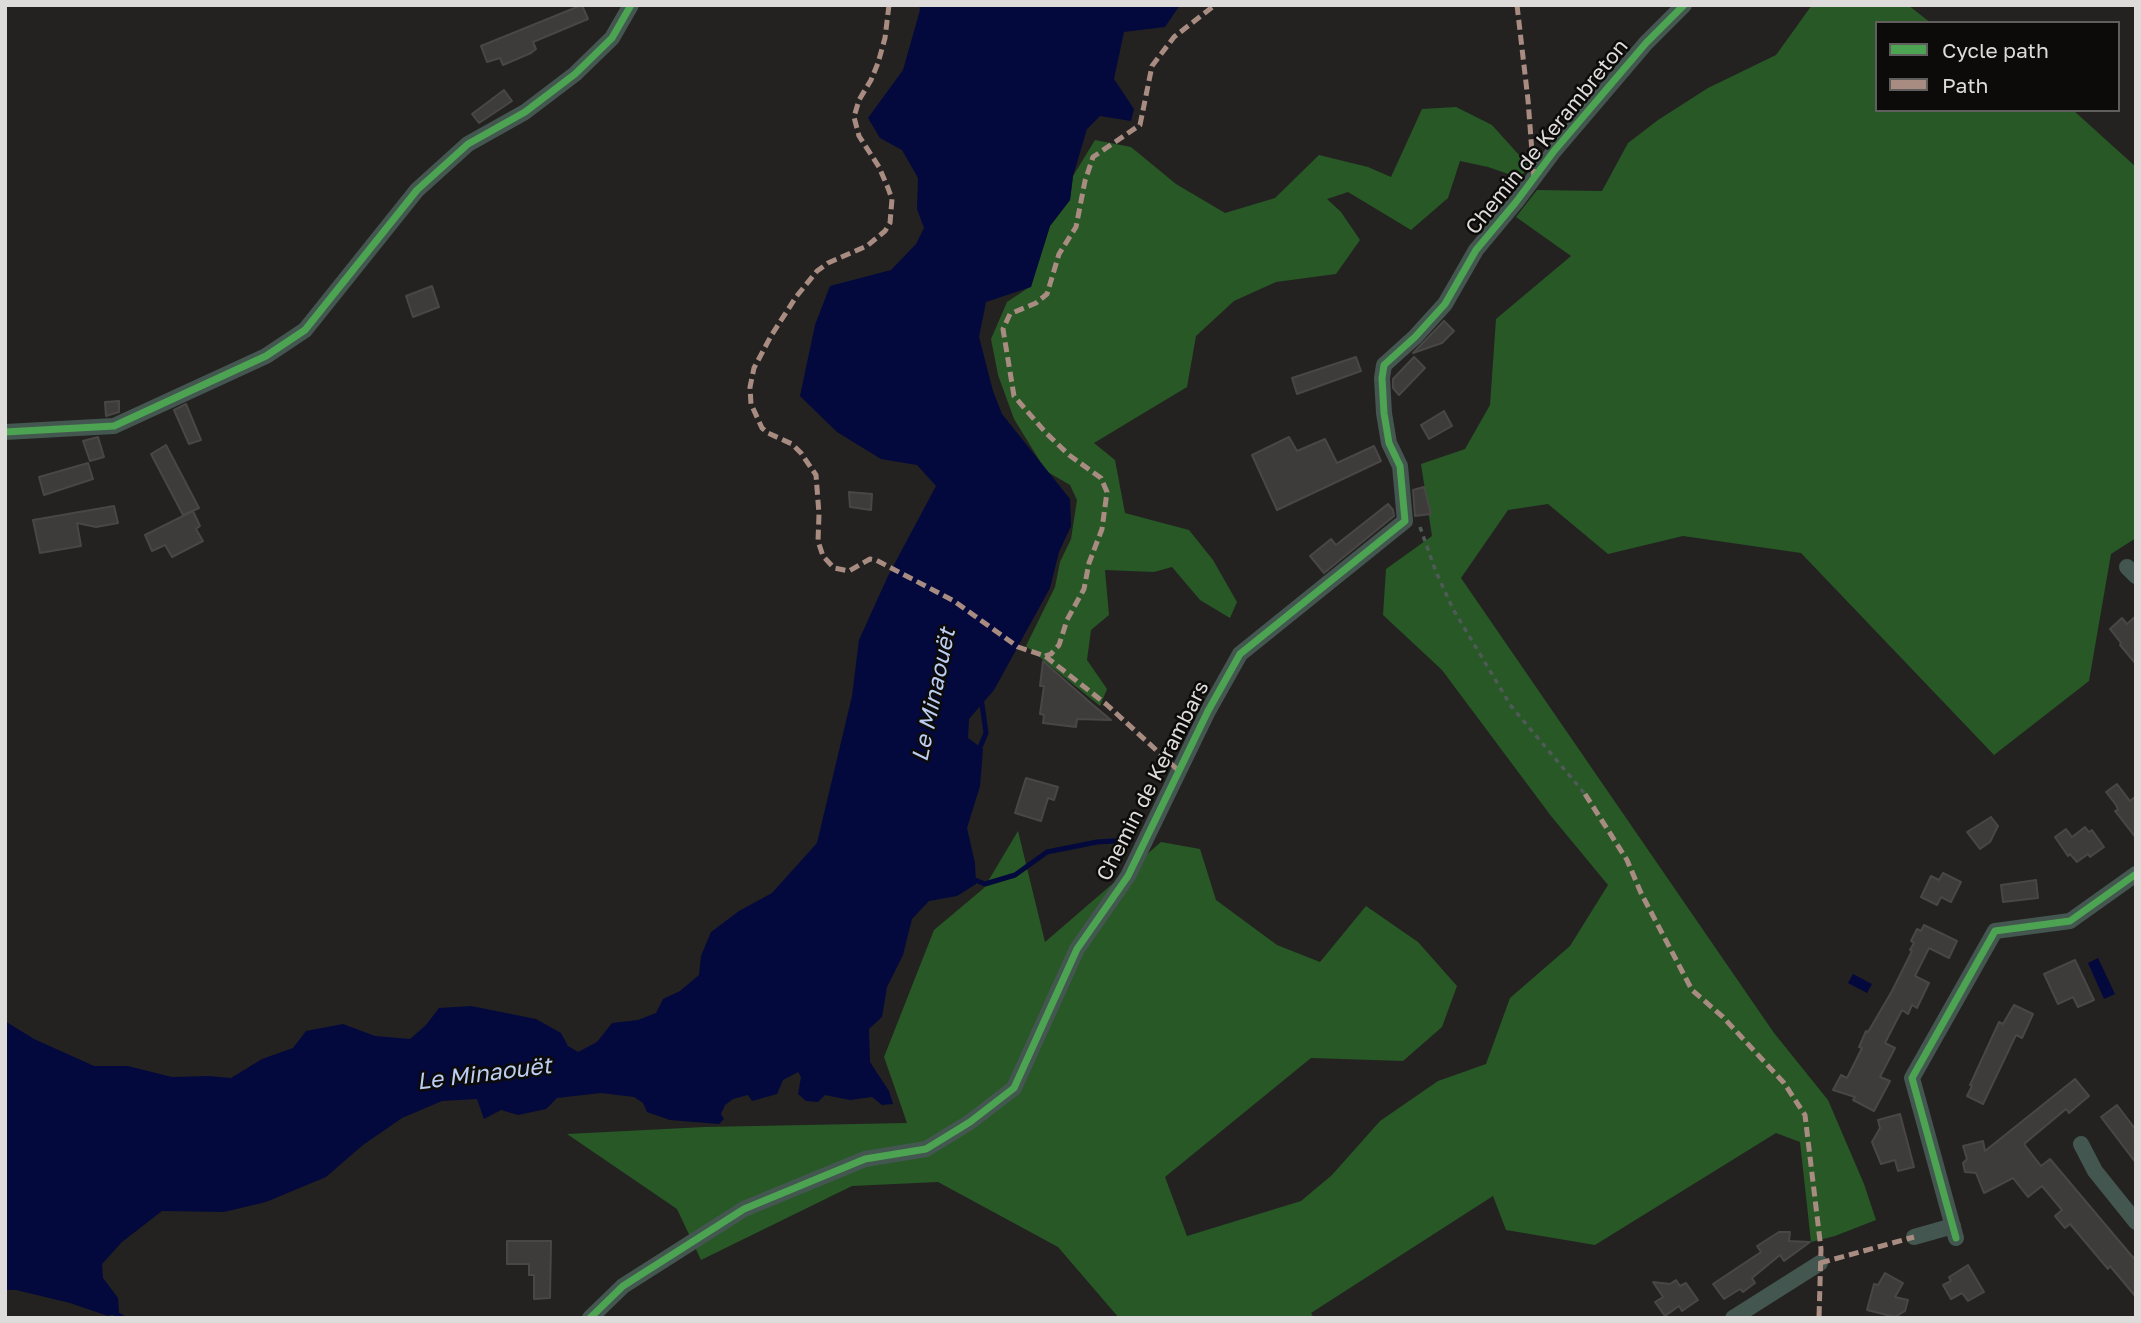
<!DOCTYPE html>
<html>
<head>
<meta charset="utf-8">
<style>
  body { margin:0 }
  #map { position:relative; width:2141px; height:1323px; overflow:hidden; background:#232220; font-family:"Golos Text",sans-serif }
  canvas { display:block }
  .frame { position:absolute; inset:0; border:7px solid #dedcdb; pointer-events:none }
  .legend { position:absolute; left:1875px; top:21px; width:245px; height:91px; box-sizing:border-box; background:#0d0b0a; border:2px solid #615f5e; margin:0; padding:9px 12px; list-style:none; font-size:21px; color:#dedcdb }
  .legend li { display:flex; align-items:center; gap:14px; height:35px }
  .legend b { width:35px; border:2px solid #615f5e }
</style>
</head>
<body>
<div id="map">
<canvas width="2141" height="1323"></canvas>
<div class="frame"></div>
<ul class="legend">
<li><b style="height:9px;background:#4ca352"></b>Cycle path</li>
<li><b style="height:9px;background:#a88b81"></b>Path</li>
</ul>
</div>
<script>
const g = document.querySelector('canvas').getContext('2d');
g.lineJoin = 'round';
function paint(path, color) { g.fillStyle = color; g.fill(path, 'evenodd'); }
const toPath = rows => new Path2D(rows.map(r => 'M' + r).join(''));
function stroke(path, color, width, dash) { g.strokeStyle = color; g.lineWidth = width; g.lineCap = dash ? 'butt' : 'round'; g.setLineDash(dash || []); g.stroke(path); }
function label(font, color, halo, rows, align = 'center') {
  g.font = font + ' "Golos Text",sans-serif'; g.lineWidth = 5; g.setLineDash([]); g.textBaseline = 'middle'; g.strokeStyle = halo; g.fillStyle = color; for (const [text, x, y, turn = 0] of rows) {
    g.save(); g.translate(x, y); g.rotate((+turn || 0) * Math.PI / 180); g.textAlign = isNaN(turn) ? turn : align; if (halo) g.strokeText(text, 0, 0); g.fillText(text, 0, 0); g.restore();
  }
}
const forest = toPath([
  [1812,5,1908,5,1931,23,1877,23,1877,110,2073,110,2136,167,2136,538,2111,554,2089,681,1994,755,1801,553,1683,536,1608,554,1548,504,1508,510,1461,578,1774,1033,1828,1100,1864,1184,1876,1220,1835,1236,1811,1242,1800,1142,1776,1133,1595,1245,1506,1230,1493,1196,1311,1313,1314,1318,1119,1318,1058,1247,938,1182,852,1186,701,1260,677,1209,567,1134,704,1127,907,1123,884,1057,934,930,984,888,1018,831,1045,942,1161,842,1200,849,1216,900,1277,945,1320,962,1366,906,1418,942,1457,986,1442,1027,1403,1061,1311,1058,1165,1177,1187,1236,1301,1201,1332,1175,1380,1121,1438,1081,1486,1064,1510,998,1570,946,1608,885,1551,816,1442,670,1383,615,1386,569,1432,536,1421,464,1465,449,1490,405,1496,319,1571,256,1516,217,1537,190,1602,191,1628,143,1658,120,1708,88,1776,55],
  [1456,107,1492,125,1529,166,1520,178,1488,167,1460,161,1448,198,1411,230,1348,192,1327,199,1341,212,1360,240,1336,274,1276,282,1234,301,1196,336,1187,387,1094,443,1115,460,1125,513,1189,530,1213,560,1237,602,1230,618,1200,600,1172,567,1154,572,1105,570,1109,615,1091,630,1087,660,1107,689,1100,706,1026,646,1055,587,1060,562,1071,539,1077,500,1070,485,1046,471,1014,419,998,375,991,339,1007,302,1031,286,1050,226,1070,200,1073,176,1095,140,1131,147,1176,184,1225,213,1275,198,1319,155,1368,167,1391,177,1422,109]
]);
const water = toPath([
  [919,5,1180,5,1165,27,1124,32,1114,79,1134,109,1131,121,1100,116,1087,129,1073,176,1070,200,1050,226,1031,287,986,302,979,337,993,391,1002,414,1070,499,1071,526,1059,552,1050,588,994,690,969,719,968,738,983,749,980,786,967,828,975,863,976,884,957,896,929,901,912,919,903,955,887,987,882,1017,869,1029,870,1062,889,1091,893,1104,882,1105,872,1097,850,1100,825,1095,818,1102,806,1101,798,1094,801,1077,798,1072,783,1080,777,1094,752,1101,748,1095,733,1099,725,1105,721,1114,724,1119,719,1124,670,1120,647,1112,643,1103,634,1097,601,1093,557,1098,546,1109,518,1115,501,1110,484,1119,477,1099,442,1101,402,1118,363,1145,326,1177,266,1202,224,1212,162,1211,122,1242,102,1264,103,1278,118,1298,119,1313,108,1316,70,1303,16,1290,5,1290,5,1021,34,1039,94,1066,128,1066,172,1077,209,1076,231,1078,262,1059,293,1048,306,1031,343,1024,375,1036,410,1039,426,1025,439,1008,471,1006,536,1019,561,1033,568,1046,578,1052,597,1042,612,1023,638,1020,656,1013,663,999,680,991,699,975,701,956,711,932,739,911,772,893,817,843,852,696,859,640,888,576,936,486,917,465,881,459,837,432,800,396,815,325,830,286,891,270,916,244,924,228,917,209,918,178,902,150,880,138,868,118,903,70,920,10],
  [2098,958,2115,994,2104,999,2088,963],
  [1853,974,1872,984,1867,993,1848,983]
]);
const stream = toPath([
  [978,752,986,733,981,697],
  [970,878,985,884,1015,875,1047,852,1097,842,1131,840],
  [111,1311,123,1318]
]);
const building = toPath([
  [582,5,588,19,533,42,536,49,531,53,503,65,500,58,487,62,481,46,582,5],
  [504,90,512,101,479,123,472,114,504,90],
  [432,286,439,307,413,317,406,296,432,286],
  [1444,321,1454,331,1442,343,1413,353,1444,321],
  [1356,357,1361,371,1297,394,1292,378,1356,357],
  [1414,357,1425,368,1399,395,1393,388,1393,379,1414,357],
  [119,401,119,412,106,416,105,402,119,401],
  [186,404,201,440,189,444,174,410,186,404],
  [1444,411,1452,426,1429,439,1421,425,1444,411],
  [98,437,104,457,90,461,83,441,98,437],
  [1289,437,1297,451,1325,439,1337,463,1374,446,1381,461,1277,510,1252,455,1289,437],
  [166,445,199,508,183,515,151,454,166,445],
  [88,463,93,479,44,495,39,477,88,463],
  [1424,487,1431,514,1415,516,1413,490,1424,487],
  [849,492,872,494,871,510,850,507,849,492],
  [1388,504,1393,510,1394,516,1324,573,1310,556,1331,539,1336,545,1388,504],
  [114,506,118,523,96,527,77,523,81,546,40,553,33,520,114,506],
  [193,511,200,526,196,529,203,541,172,557,165,545,152,551,145,535,193,511],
  [2136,616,2136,664,2120,645,2121,643,2110,629,2122,618,2127,624,2136,616],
  [1043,661,1093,705,1111,720,1077,719,1076,727,1043,723,1044,715,1040,714,1044,686,1040,686,1043,661],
  [1026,778,1058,787,1054,800,1048,798,1041,821,1015,813,1026,778],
  [2117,784,2130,801,2136,796,2136,838,2115,811,2118,810,2116,805,2106,792,2117,784],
  [1991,817,1998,826,1990,842,1980,849,1967,832,1991,817],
  [2085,827,2089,832,2092,830,2104,847,2090,857,2088,854,2077,862,2070,854,2068,856,2055,837,2066,829,2072,837,2085,827],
  [1943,873,1961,882,1951,902,1941,897,1937,905,1921,897,1931,876,1939,880,1943,873],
  [2036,880,2038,898,2003,902,2001,885,2036,880],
  [1924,925,1957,941,1949,958,1929,948,1915,976,1929,983,1917,1008,1912,1005,1908,1014,1902,1010,1885,1043,1895,1048,1880,1077,1890,1081,1874,1111,1853,1100,1855,1097,1833,1090,1841,1075,1847,1078,1862,1048,1859,1047,1866,1031,1868,1032,1892,991,1912,951,1910,950,1914,943,1911,941,1917,929,1921,931,1924,925],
  [2075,960,2094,1000,2078,1007,2073,997,2058,1004,2044,974,2075,960],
  [2014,1005,2033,1014,2022,1038,2016,1035,1983,1104,1967,1096,1972,1086,1970,1085,1999,1022,2003,1024,2014,1005],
  [2075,1079,2089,1096,2069,1113,2066,1109,2024,1144,2041,1166,2050,1159,2136,1261,2136,1297,2110,1266,2108,1269,2070,1224,2065,1228,2055,1216,2062,1210,2042,1186,2028,1197,2013,1178,1984,1193,1976,1173,1965,1172,1963,1163,1967,1159,1963,1146,1983,1141,1985,1151,2075,1079],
  [2117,1105,2136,1130,2136,1163,2101,1117,2117,1105],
  [1900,1114,1914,1167,1898,1171,1895,1160,1881,1164,1872,1142,1880,1128,1878,1120,1900,1114],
  [1779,1232,1790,1232,1789,1241,1810,1242,1784,1261,1780,1255,1752,1278,1755,1283,1743,1292,1740,1289,1724,1299,1713,1284,1761,1252,1757,1246,1779,1232],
  [507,1241,551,1241,550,1298,534,1299,534,1275,529,1275,529,1264,507,1264,507,1241],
  [1968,1265,1984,1292,1968,1301,1962,1293,1951,1299,1943,1285,1951,1281,1949,1277,1968,1265],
  [1885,1273,1903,1283,1895,1297,1908,1300,1905,1311,1895,1317,1867,1310,1874,1284,1878,1285,1885,1273],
  [1676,1280,1680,1286,1686,1283,1698,1300,1682,1311,1679,1306,1665,1316,1655,1302,1663,1297,1653,1282,1670,1284,1676,1280]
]);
const path = toPath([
  [1420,527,1436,572,1453,609,1511,706,1585,794]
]);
const minor = toPath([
  [5,432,114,426,266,356,305,330,417,190,468,144,525,112,575,74,612,38,631,5],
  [2127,567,2136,576],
  [2081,1144,2095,1171,2136,1222],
  [1914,1237,1953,1226],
  [1956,1238,1912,1078,1995,931,2070,921,2136,874],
  [590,1318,623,1286,744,1209,865,1159,926,1149,970,1122,1014,1088,1077,949,1128,876,1208,711,1240,654,1405,521,1400,466,1389,443,1384,413,1382,378,1384,365,1415,337,1445,304,1476,250,1516,202,1554,151,1646,43,1684,5],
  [1733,1318,1820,1263]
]);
const quiet = toPath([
  [889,5,885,38,878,63,871,80,859,100,854,117,859,136,879,167,888,188,892,199,890,223,885,231,867,246,828,263,817,271,796,297,771,336,754,368,750,387,751,404,762,428,768,433,792,444,801,453,816,475,819,514,818,541,823,556,834,568,849,571,870,559,876,560,954,601,1018,647,1045,656,1106,704,1179,771],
  [1517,5,1528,100,1534,178],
  [1045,656,1051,654,1059,645,1067,620,1084,589,1089,563,1102,529,1107,492,1101,478,1069,455,1046,433,1014,396,1003,329,1010,314,1036,303,1047,294,1059,254,1076,227,1085,181,1093,157,1140,125,1152,66,1174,37,1215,5],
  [1585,794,1627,860,1641,893,1692,990,1723,1017,1784,1083,1805,1115,1821,1249,1819,1318],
  [1820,1263,1914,1237]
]);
const cycleway = toPath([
  [5,432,114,426,266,356,305,330,417,190,468,144,525,112,575,74,612,38,631,5],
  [1956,1238,1912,1078,1995,931,2070,921,2136,874],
  [590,1318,623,1286,744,1209,865,1159,926,1149,970,1122,1014,1088,1077,949,1128,876,1208,711,1240,654,1405,521,1400,466,1389,443,1384,413,1382,378,1384,365,1415,337,1445,304,1476,250,1516,202,1554,151,1646,43,1684,5]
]);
const streetNames = [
  ["Chemin de Kerambreton",1547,137,-51],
  ["Chemin de Kerambars",1153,781,-63]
];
const waterNames = [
  ["Le Minaouët",934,695,-78],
  ["Le Minaouët",484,1074,-7]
];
paint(forest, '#275826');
paint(water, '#03093c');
stroke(stream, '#03093c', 5);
paint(building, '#3d3c3b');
stroke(building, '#494746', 2);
stroke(path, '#4e5a56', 3.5, [5, 5]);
stroke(minor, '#445650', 16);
stroke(quiet, '#a88b81', 5, [10, 5]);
stroke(cycleway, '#4ca352', 7);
label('21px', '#dedcdb', '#0d0b0a', streetNames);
label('italic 23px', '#bbcef2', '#0d0b0a', waterNames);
</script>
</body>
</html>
